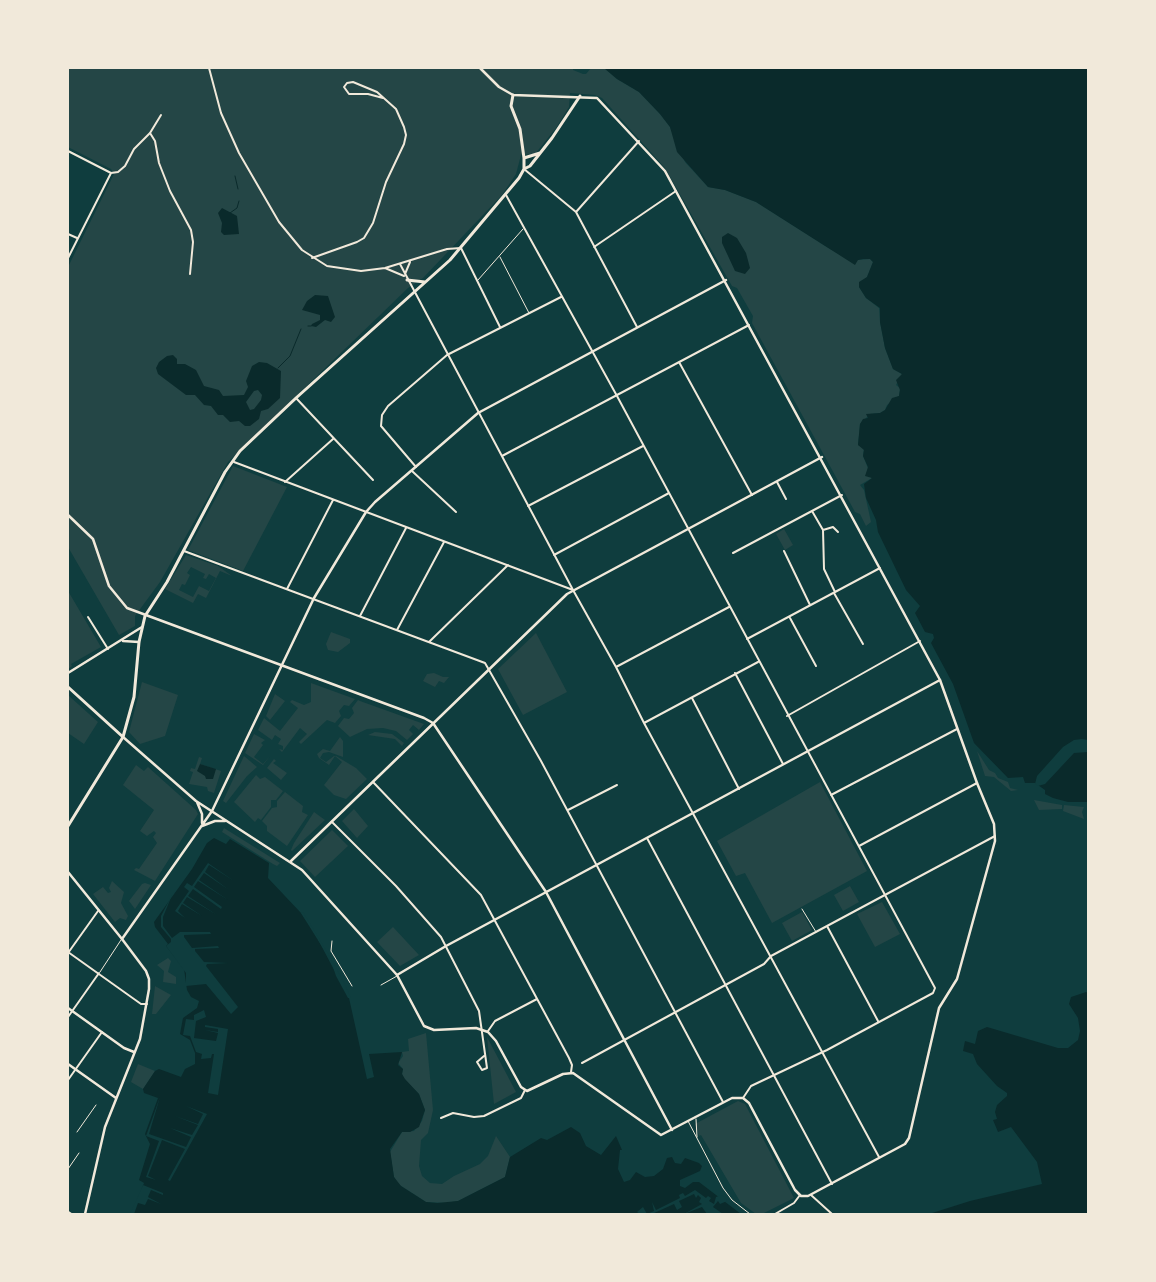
<!DOCTYPE html>
<html>
<head>
<meta charset="utf-8">
<style>
  body { margin:0 }
  #map { position:relative; width:1156px; height:1282px; overflow:hidden; background:#0f3d3e; font-family:Jost,sans-serif }
  canvas { display:block }
  .frame { position:absolute; inset:0; border:69px solid #f1e9da; pointer-events:none }
</style>
</head>
<body>
<div id="map">
<canvas width="1156" height="1282"></canvas>
<div class="frame"></div>
</div>
<script>
const g = document.querySelector('canvas').getContext('2d');
g.lineJoin = 'round';
function paint(path, color) { g.fillStyle = color; g.fill(path, 'evenodd'); }
const toPath = rows => new Path2D(rows.map(r => 'M' + r).join(''));
function stroke(path, color, width, dash) { g.strokeStyle = color; g.lineWidth = width; g.lineCap = dash ? 'butt' : 'round'; g.setLineDash(dash || []); g.stroke(path); }
const green = toPath([
  [68,68,573,68,573,70,583,74,586,74,591,68,604,68,617,79,639,92,660,114,670,127,685,162,708,187,725,190,756,202,830,249,857,260,870,259,873,262,867,277,859,287,866,298,879,308,880,322,885,348,893,369,902,374,896,385,900,388,899,396,887,405,885,410,880,413,870,414,860,424,858,445,864,448,863,456,872,478,860,485,864,490,871,522,866,526,860,514,855,512,752,323,753,316,737,288,732,286,665,168,602,98,595,95,570,93,569,107,556,128,535,154,521,155,516,174,502,195,423,278,408,288,228,462,160,582,135,616,135,626,119,635,68,547,68,267,114,174,111,169,68,147],
  [233,466,287,487,243,571,188,550],
  [784,529,793,545,785,550,776,534],
  [186,555,218,566,232,576,220,571,206,598,198,594,193,603,165,589],
  [191,567,205,574,203,578,206,579,209,574,216,578,209,591,199,586,193,597,179,590,182,584,185,585,190,575,187,573],
  [68,591,101,647,71,664,72,666,68,669],
  [331,632,350,639,350,643,338,652,328,650,326,644],
  [536,633,567,692,523,715,498,669],
  [434,673,443,677,449,677,444,683,439,681,435,687,423,681,427,674],
  [142,682,178,695,165,736,140,744,129,732],
  [311,683,355,699,349,706,344,705,339,711,341,716,335,723,327,720,301,744,299,742,307,734,300,728,282,752,279,749,283,750,283,746,278,744,281,739,275,735,272,740,258,730,264,718,280,731,298,708,290,702,292,700,304,705,311,702],
  [275,694,285,701,270,720,266,716],
  [68,695,98,722,84,744,68,733],
  [358,700,360,701,424,724,419,730,413,725,409,730,413,734,407,740,396,731,383,728,367,729,350,737,338,726,344,718,349,719,354,713,352,708],
  [375,732,392,734,404,743,402,746,395,739,368,735],
  [254,734,265,740,261,743,263,745,254,757,263,764,270,756,263,765,245,753],
  [340,737,343,741,343,757,329,752,323,753,320,758,326,762,334,756,336,756,356,768,367,779,346,799,334,795,324,785,342,762,335,756,329,765,319,758,317,754,323,749,330,751],
  [977,751,989,770,995,773,998,778,1008,782,1010,788,1018,790,1011,791,994,777,985,776],
  [244,756,257,767,247,776,226,803,223,801],
  [199,757,202,758,200,764,221,771,214,793,208,791,207,787,189,784,193,772,190,771,191,768,195,769],
  [274,759,276,761,273,763,287,773,281,780,267,768],
  [136,765,144,771,148,767,196,810,198,814,155,881,134,870,136,868,139,869,157,843,153,837,156,833,154,831,147,836,140,831,154,810,123,785],
  [256,775,260,779,265,777,283,791,276,800,271,800,271,807,261,820,258,818,255,822,234,802],
  [820,782,867,871,772,923,745,873,736,876,717,841],
  [285,792,303,806,302,812,308,815,287,846,267,831,267,826,262,821,272,808,277,807,277,801],
  [1034,800,1062,805,1062,809,1039,810],
  [1064,805,1084,807,1082,812,1084,819,1063,811],
  [354,809,368,826,357,838,342,821],
  [314,812,325,820,292,851,291,850,294,843],
  [224,828,280,863,277,866,273,864,222,832],
  [332,830,348,846,315,877,300,861],
  [112,881,124,892,121,903,128,916,126,920,120,918,115,922,93,894,103,887,108,893,111,892,109,888],
  [145,883,151,885,135,909,129,901,142,884],
  [850,886,859,902,843,911,834,895],
  [882,902,900,934,875,947,857,914],
  [802,912,812,930,792,941,782,923],
  [393,927,419,955,400,966,377,942],
  [168,958,171,961,168,972,176,977,176,984,163,982,164,971,157,965],
  [155,986,171,995,156,1014,152,1014],
  [426,1033,433,1110,428,1133,421,1140,419,1166,422,1176,430,1183,442,1184,454,1176,480,1164,488,1156,496,1136,510,1157,505,1177,458,1201,446,1203,426,1202,398,1184,394,1177,390,1152,402,1132,414,1131,422,1121,425,1110,419,1094,404,1079,402,1074,403,1069,398,1063,403,1056,402,1052,409,1051,408,1039],
  [487,1037,516,1092,494,1104],
  [138,1064,155,1071,143,1089,131,1082],
  [738,1101,745,1104,794,1198,762,1214,756,1214,741,1203,701,1135,699,1136,695,1124]
]);
const water = toPath([
  [604,68,1088,68,1088,802,1068,802,1053,798,1045,794,1045,790,1035,783,1025,783,1023,777,1008,778,974,743,953,684,931,643,934,638,933,634,925,632,915,613,920,606,906,590,878,532,876,520,866,498,864,484,872,478,865,476,868,467,863,456,864,450,858,445,860,424,863,419,868,418,866,414,880,413,885,410,892,398,899,396,900,390,896,380,902,374,893,369,885,348,880,322,880,308,866,298,859,287,859,282,867,277,873,262,870,259,863,259,858,260,855,265,756,202,725,190,708,187,677,152,670,127,660,114,639,92,617,79],
  [222,208,237,216,239,234,224,235,221,232,222,223,218,213],
  [728,233,737,238,746,253,750,268,745,274,735,271,722,243,722,237],
  [315,295,328,296,335,317,331,322,325,320,316,327,311,326,312,324,320,320,320,315,302,310,307,301],
  [173,355,177,359,177,364,185,364,196,370,204,386,219,390,223,396,244,395,248,387,246,381,252,366,259,362,267,363,281,371,280,398,268,409,261,411,259,419,250,426,245,426,239,421,230,422,223,415,218,415,211,406,204,405,195,395,186,395,158,374,156,368,159,362,167,356],
  [258,390,262,395,261,400,254,409,250,410,246,402,254,391],
  [200,764,216,769,213,779,206,779,205,776,197,771],
  [214,838,226,844,230,839,269,863,268,878,301,913,314,932,349,998,367,1079,374,1077,369,1054,402,1052,398,1065,403,1069,402,1074,405,1079,419,1094,425,1110,419,1127,410,1132,402,1132,390,1149,394,1177,401,1186,426,1202,437,1203,458,1201,505,1177,510,1157,541,1138,547,1140,571,1127,580,1133,586,1146,601,1155,616,1136,622,1150,620,1150,618,1169,624,1182,630,1180,636,1172,645,1177,654,1176,663,1169,667,1158,672,1157,675,1163,681,1164,685,1158,699,1163,702,1166,700,1171,680,1180,680,1186,685,1188,693,1182,699,1182,741,1214,132,1214,144,1183,139,1180,150,1144,145,1134,158,1098,144,1093,143,1089,155,1071,159,1069,181,1077,185,1069,195,1064,195,1053,190,1040,180,1034,183,1018,197,1008,199,1001,191,997,187,990,184,969,166,946,168,944,155,927,154,922,192,869,207,843],
  [1086,992,1088,993,1088,1214,929,1214,970,1201,1042,1184,1037,1162,1011,1127,998,1132,993,1120,997,1119,995,1112,997,1105,1007,1096,1007,1093,997,1086,977,1064,973,1054,963,1051,965,1041,975,1044,978,1031,987,1027,1058,1048,1068,1048,1078,1040,1080,1031,1078,1018,1069,1004,1071,997]
]);
const pier = toPath([
  [1082,739,1088,740,1088,752,1074,753,1045,784,1038,786,1035,784,1037,776,1063,747,1074,740],
  [208,863,234,881,209,865,205,872,229,890,204,873,199,880,228,900,198,881,194,887,222,907,221,909,193,889,188,896,217,915,187,897,183,903,202,916,182,904,178,911,185,918,175,911,189,891,184,887,187,883,192,886],
  [172,895,163,917,163,926,172,938,180,932,210,932,211,934,184,935,184,937,192,948,218,946,219,948,195,949,195,951,204,962,228,963,207,964,206,966,238,1007,231,1014,206,984,186,986,186,973,166,946,171,942,171,939,161,927,161,916],
  [303,912,336,967,351,998,348,998,336,976,331,961,301,913],
  [204,1010,206,1017,196,1021,194,1038,216,1041,218,1033,205,1030,218,1032,218,1029,205,1027,205,1025,228,1029,218,1095,208,1093,214,1054,212,1054,211,1058,201,1059,202,1054,196,1052,190,1036,183,1035,186,1019,194,1020,194,1015],
  [160,1097,149,1134,186,1147,191,1137,170,1128,192,1135,198,1125,175,1116,198,1124,203,1114,186,1106,207,1114,170,1181,168,1180,185,1149,162,1140,148,1176,156,1180,146,1177,159,1141,146,1136],
  [143,1185,163,1193,163,1195,151,1190,148,1197,161,1204,148,1199,145,1205,138,1203,134,1214,130,1214],
  [695,1190,706,1198,708,1196,711,1198,709,1201,714,1204,716,1197,721,1195,725,1197,727,1201,720,1204,718,1201,713,1207,723,1214,707,1214,702,1207,684,1214,702,1204,699,1202,701,1198,698,1195,696,1198,694,1194,679,1201,682,1207,677,1210,674,1204,652,1214,640,1214,637,1212,643,1207,647,1214,654,1211,652,1202,656,1210,680,1198,679,1195,683,1193,685,1196]
]);
const stream = toPath([
  [235,176,238,189],
  [230,213,237,208,239,201],
  [308,326,311,326],
  [278,368,290,356,301,329]
]);
const service = toPath([
  [500,257,529,313],
  [478,280,523,229],
  [802,909,816,932],
  [332,941,331,951,352,986],
  [381,985,397,976],
  [696,1119,697,1137],
  [688,1121,723,1188,732,1200,750,1214],
  [77,1132,96,1105],
  [68,1169,79,1153]
]);
const pedestrian = toPath([
  [100,972,121,940]
]);
const minor = toPath([
  [209,68,221,113,239,153,279,222,302,250,327,266,361,271,385,268,447,249,461,248,500,327],
  [150,133,155,141,159,163,170,191,191,230,193,242,190,274],
  [68,151,111,173],
  [524,169,576,212,637,327],
  [111,173,118,172,125,166,134,149,150,133,161,115],
  [506,195,617,396,935,988,933,993,827,1050,751,1086,743,1098],
  [576,212,639,141],
  [68,234,77,238],
  [594,247,676,191],
  [68,258,111,173],
  [312,258,357,242,364,238,373,223,386,182,404,144,406,135,404,127,396,109,377,92,353,82,347,83,344,87,349,94,368,94,383,98],
  [400,264,573,590,616,667,644,723,879,1157],
  [385,268,404,276],
  [405,274,410,262],
  [679,362,752,495],
  [296,398,373,480],
  [502,456,749,325],
  [234,462,573,590],
  [416,467,381,426,382,415,388,406,447,355,561,297],
  [412,471,456,512],
  [285,482,333,439],
  [777,482,786,499],
  [528,506,643,446],
  [812,511,823,530,824,569,835,592],
  [823,530,833,527,838,532],
  [184,551,485,663,541,761,723,1102],
  [784,551,810,605],
  [733,553,842,495],
  [554,555,669,493],
  [287,589,333,500],
  [834,593,863,644],
  [360,616,406,528],
  [88,617,108,649],
  [790,618,816,666],
  [397,630,444,542],
  [747,639,880,568],
  [429,642,508,565],
  [616,667,729,607],
  [735,673,783,764],
  [692,698,739,789],
  [787,716,920,641],
  [644,723,758,662],
  [373,782,481,895,569,1058,572,1065,571,1072],
  [831,795,957,729],
  [568,810,617,785],
  [332,822,396,886,441,937,479,1011,487,1068,482,1070,477,1062,484,1056],
  [647,838,832,1184],
  [859,846,977,783],
  [827,926,878,1021],
  [68,952,141,1004,147,1004],
  [68,953,98,911],
  [68,1017,99,973],
  [488,1031,495,1021,537,999],
  [582,1063,764,964,771,956,995,836],
  [68,1080,102,1032],
  [441,1118,453,1113,474,1117,484,1116,521,1098,525,1090],
  [811,1195,832,1214],
  [775,1214,794,1203,800,1195]
]);
const tertiary = toPath([
  [68,515,93,539,109,586,127,608,424,718,433,723,546,892,672,1130],
  [940,680,446,946,397,975,424,1026,434,1030,476,1028,488,1032,496,1041,521,1087,527,1091,563,1074,573,1073,661,1135,732,1098,743,1098,749,1103,795,1190,801,1196,808,1196,905,1144,909,1138,939,1008,957,979,995,841,994,824,977,783],
  [212,811,314,598,366,512,375,502,478,413,726,280],
  [291,861,567,594,822,457],
  [68,872,122,939],
  [68,1008,124,1048,134,1052]
]);
const secondary = toPath([
  [480,68,499,87,513,95,597,98,665,171,940,680,977,783],
  [123,641,139,642],
  [68,673,142,627],
  [123,737,196,801,302,870,397,975],
  [197,802,202,814,202,823],
  [202,826,215,821,225,821],
  [68,1064,116,1098],
  [68,1212,71,1214],
  [85,1214,105,1127,140,1039,149,989,149,979,146,971,122,939,212,811]
]);
const primary = toPath([
  [524,158,540,153],
  [524,169,530,166,552,138,580,96],
  [407,280,425,282],
  [68,687,123,737],
  [68,826,123,737,134,697,139,642,145,616,167,582,225,472,240,451,296,398,450,260,519,178,524,169,524,158,520,129,511,106,513,95]
]);
paint(green, '#244646');
paint(water, '#0a2a2b');
paint(pier, '#0f3d3e');
stroke(stream, '#0a2a2b', 1);
stroke(service, '#f1e9da', 1);
stroke(pedestrian, '#f1e9da', 1);
stroke(minor, '#f1e9da', 2);
stroke(tertiary, '#f1e9da', 2.5);
stroke(secondary, '#f1e9da', 2.5);
stroke(primary, '#f1e9da', 3);
</script>
</body>
</html>
